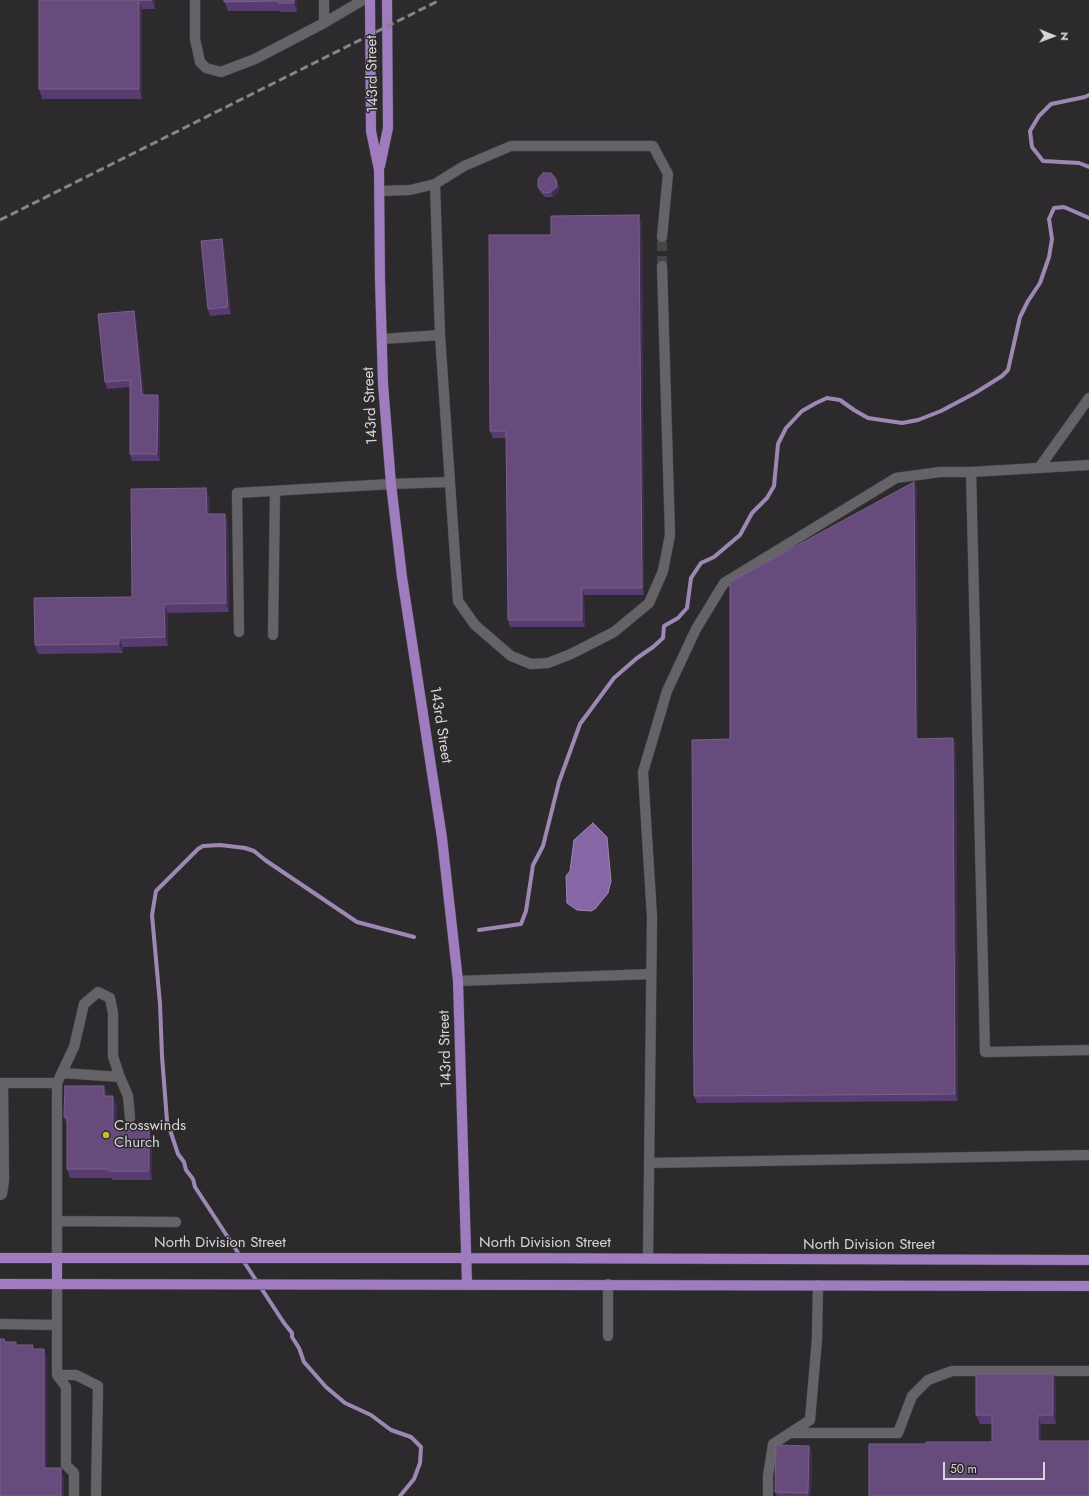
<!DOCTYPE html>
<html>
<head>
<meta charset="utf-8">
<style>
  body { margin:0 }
  #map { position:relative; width:1089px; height:1496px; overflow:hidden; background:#2c2a2d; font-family:Jost,sans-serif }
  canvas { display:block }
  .north { position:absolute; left:1033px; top:16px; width:40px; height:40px; -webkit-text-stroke:3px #2c2a2d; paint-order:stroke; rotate:91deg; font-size:11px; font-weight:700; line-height:16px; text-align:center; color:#d6d5d7 }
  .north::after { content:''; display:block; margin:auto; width:14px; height:18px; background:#d6d5d7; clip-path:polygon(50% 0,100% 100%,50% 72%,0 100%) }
  .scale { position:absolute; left:943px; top:1462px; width:102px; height:18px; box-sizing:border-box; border:2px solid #d6d5d7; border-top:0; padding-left:5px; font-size:12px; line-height:14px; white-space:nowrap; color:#d6d5d7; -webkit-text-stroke:3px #2c2a2d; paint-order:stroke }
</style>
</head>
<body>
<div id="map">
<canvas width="1089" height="1496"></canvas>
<div class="north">N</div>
<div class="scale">50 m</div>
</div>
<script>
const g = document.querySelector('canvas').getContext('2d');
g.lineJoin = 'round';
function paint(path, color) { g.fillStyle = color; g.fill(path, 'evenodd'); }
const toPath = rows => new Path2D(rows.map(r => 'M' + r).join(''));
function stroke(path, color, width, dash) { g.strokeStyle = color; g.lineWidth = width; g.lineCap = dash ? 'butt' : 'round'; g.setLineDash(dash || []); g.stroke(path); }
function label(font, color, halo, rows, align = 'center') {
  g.font = font + ' Jost,sans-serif'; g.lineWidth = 3; g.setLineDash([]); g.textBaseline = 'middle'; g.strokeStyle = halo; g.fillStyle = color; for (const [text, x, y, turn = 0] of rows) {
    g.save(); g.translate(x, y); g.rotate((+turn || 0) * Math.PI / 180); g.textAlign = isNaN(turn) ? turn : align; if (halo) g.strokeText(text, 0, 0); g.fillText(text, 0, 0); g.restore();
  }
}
const water = toPath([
  [593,823,607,837,611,881,608,893,595,909,591,911,577,910,567,903,566,876,570,871,574,840,593,823]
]);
const stream = toPath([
  [1089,95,1085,97,1051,104,1039,116,1030,131,1032,147,1043,161,1079,163,1089,167],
  [479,930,521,924,526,911,533,865,543,846,559,782,580,724,614,678,637,658,653,647,663,638,664,626,678,618,687,608,691,578,701,563,714,557,740,535,752,513,767,498,774,486,778,444,786,428,802,411,816,403,827,398,840,400,854,410,868,418,902,423,918,420,941,411,975,393,1002,376,1008,370,1020,317,1028,301,1040,283,1049,257,1052,239,1049,219,1054,208,1064,207,1089,218],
  [400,1496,414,1479,420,1463,421,1447,411,1437,391,1430,371,1415,345,1403,326,1387,304,1362,299,1348,292,1337,292,1333,284,1323,195,1187,193,1179,186,1170,184,1162,178,1154,167,1121,162,1056,160,1004,152,915,156,891,198,849,203,846,220,845,245,848,254,851,265,860,357,922,414,937]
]);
const minorTunnel = toPath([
  [662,266,662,237]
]);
const minor = toPath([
  [195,0,195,39,200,62,206,68,221,72,255,59,324,23,363,0],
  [324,0,324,23],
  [380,191,410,190,435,184,464,166,511,146,653,146,668,174,662,237],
  [440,335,458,601,475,625,511,656,531,664,548,663,571,654,614,632,649,603,663,571,670,535,662,266],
  [382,339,440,335,435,184],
  [1039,468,1089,398],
  [971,472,985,1052,1089,1050],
  [239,632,237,493,391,484,450,482],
  [273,635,275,491],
  [458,981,651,974],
  [62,1073,120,1077],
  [0,1083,57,1083,57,1258],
  [57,1083,74,1047,84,1004,98,992,110,998,113,1013,113,1056,119,1075,128,1096,130,1118],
  [649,1163,1089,1155],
  [0,1195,2,1194,4,1180,3,1083],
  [57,1221,176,1222],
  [648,1259,652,917,643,772,667,691,696,629,724,583,896,478,940,472,971,472,1089,465],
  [57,1284,57,1375,66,1387,66,1465,74,1473,74,1496],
  [608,1284,608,1336],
  [0,1324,57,1325],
  [57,1375,76,1375,98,1386,96,1496],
  [791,1433,898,1433,912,1396,928,1380,952,1371,1089,1371],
  [768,1496,768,1476,773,1444,810,1420,817,1339,818,1285]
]);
const major = toPath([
  [370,0,371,131,379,170,380,280,383,384,391,484,402,577,442,838,458,981,467,1284],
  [380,166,388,128,387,0],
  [0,1258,467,1258,1089,1260],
  [0,1284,1089,1286],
  [57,1284,57,1258]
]);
const rail = toPath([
  [0,220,440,0]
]);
const wall = toPath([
  [39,0,155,0,155,9,142,9,142,99,42,99,39,89],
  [224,0,297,0,297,12,281,12,280,11,228,11],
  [556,179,558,183,559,191,553,197,545,197,540,192,538,187],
  [642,222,644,595,584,595,585,627,510,627,508,620,507,438,493,438,490,431,551,235],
  [222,239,224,246,231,314,210,316,208,309],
  [134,311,136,318,144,395,160,402,160,461,132,461,130,454,130,387,107,389,105,382],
  [917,489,918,739,953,738,956,745,958,1101,697,1103,694,1096,730,739],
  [210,497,210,514,225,514,228,523,229,612,168,613,168,646,123,647,123,653,38,654,35,645,132,597],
  [107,1095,107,1096,117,1106,116,1129,149,1129,152,1138,152,1180,112,1180,111,1178,70,1178,67,1169,67,1124,64,1117],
  [1053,1374,1056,1383,1056,1424,1041,1424,1041,1441,926,1444,992,1442,992,1424,980,1424,976,1415],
  [809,1446,812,1453,811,1496,777,1496,775,1492]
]);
const shadedWall = toPath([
  [139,0,142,9,142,99,139,89],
  [152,0,155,0,155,9],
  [294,0,297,0,297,12,294,3],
  [556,179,558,183,559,191,553,197,551,192],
  [639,215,642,222,644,595,642,588],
  [222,239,224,246,231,314,228,307],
  [134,311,136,318,145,402,142,395],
  [158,395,160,402,160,461,157,454],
  [914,482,917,489,918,746,916,739],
  [206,488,210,497,210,523,207,514],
  [225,514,228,523,229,612,226,603],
  [582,588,584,595,585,627,582,620],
  [164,604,168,613,168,646,165,637],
  [119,638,123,647,123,653,119,644],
  [953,738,956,745,958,1101,955,1094],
  [104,1086,107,1095,107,1106,104,1096],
  [113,1096,117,1106,116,1138,113,1129],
  [149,1129,152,1138,152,1180,149,1171],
  [44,1349,47,1358,47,1478,44,1468],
  [1053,1374,1056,1383,1056,1424,1053,1415],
  [1038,1415,1041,1424,1041,1451,1038,1441],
  [809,1446,812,1453,811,1496,809,1496,808,1493],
  [61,1468,64,1478,64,1496,61,1496]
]);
const building = toPath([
  [39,0,152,0,139,0,139,89,39,89,39,0],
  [224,0,294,0,294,3,278,3,278,1,224,2,224,0],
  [543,173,551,173,556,179,557,187,551,192,544,193,538,187,538,179,543,173],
  [639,215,642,588,582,588,582,620,508,620,506,431,490,431,489,235,551,235,551,216,639,215],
  [222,239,228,307,208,309,201,241,222,239],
  [134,311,142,395,158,395,157,454,130,454,130,380,105,382,98,314,134,311],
  [914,482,916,739,953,738,955,1094,694,1096,692,740,730,739,730,582,914,482],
  [206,488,207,514,225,514,226,603,164,604,165,637,119,638,119,644,35,645,34,598,132,597,131,489,206,488],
  [65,1086,104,1086,104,1096,113,1096,113,1129,149,1129,149,1171,109,1171,109,1169,67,1169,67,1117,64,1117,65,1086],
  [0,1339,4,1339,5,1342,16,1342,16,1345,33,1345,32,1349,44,1349,44,1468,61,1468,61,1496,0,1496,0,1339],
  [976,1374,1053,1374,1053,1415,1038,1415,1038,1441,1089,1441,1089,1496,869,1496,869,1444,926,1444,926,1442,992,1442,992,1415,976,1415,976,1374],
  [776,1445,809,1446,808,1493,775,1492,776,1445]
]);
const markers = [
  [106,1135,4,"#d1b736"]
];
const streetNames = [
  ["143rd Street",373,74,-91],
  ["143rd Street",371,406,-93],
  ["143rd Street",440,725,81],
  ["143rd Street",446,1049,-92],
  ["North Division Street",220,1243],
  ["North Division Street",545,1243],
  ["North Division Street",869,1245]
];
const poiNames = [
  ["Crosswinds",114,1126],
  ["Church",114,1143]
];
paint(water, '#8766a5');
stroke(water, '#9f87b4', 1);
stroke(stream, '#9f87b4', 4);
stroke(minorTunnel, '#464446', 10, [10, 5]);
stroke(minor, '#464547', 11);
stroke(major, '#464547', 11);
stroke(minor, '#656367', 10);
stroke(major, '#9e7cbd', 10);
stroke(rail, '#868487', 3, [8, 4]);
paint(wall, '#583b71');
paint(shadedWall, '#412d51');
paint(building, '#664b7c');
stroke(building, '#78618a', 1);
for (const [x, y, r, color] of markers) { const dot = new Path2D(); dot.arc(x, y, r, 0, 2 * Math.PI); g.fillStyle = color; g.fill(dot); stroke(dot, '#2c2a2d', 1.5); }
label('15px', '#d6d5d7', '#2c2a2d', streetNames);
label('15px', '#d6d5d7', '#2c2a2d', poiNames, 'left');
</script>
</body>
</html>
